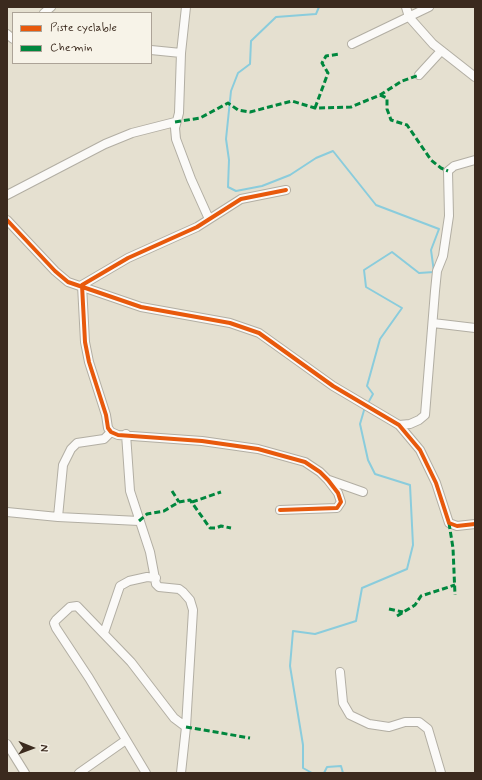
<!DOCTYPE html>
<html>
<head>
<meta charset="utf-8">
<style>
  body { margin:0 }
  #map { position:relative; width:482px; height:780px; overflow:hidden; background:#e5e0d0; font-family:Mynerve,sans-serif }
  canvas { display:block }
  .frame { position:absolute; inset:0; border:8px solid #3b2a1e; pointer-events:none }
  .legend { position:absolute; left:12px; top:12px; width:140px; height:52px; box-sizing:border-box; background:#f7f3e8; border:1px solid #aca397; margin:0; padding:5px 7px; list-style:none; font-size:12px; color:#3b2a1e }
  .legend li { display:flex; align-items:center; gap:8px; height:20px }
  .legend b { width:20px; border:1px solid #aca397 }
  .north { position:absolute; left:12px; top:728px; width:40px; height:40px; -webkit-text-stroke:3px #f7f3e8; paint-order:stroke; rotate:91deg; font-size:11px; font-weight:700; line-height:16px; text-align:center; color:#3b2a1e }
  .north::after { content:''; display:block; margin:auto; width:14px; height:18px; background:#3b2a1e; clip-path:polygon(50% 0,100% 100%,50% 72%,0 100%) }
</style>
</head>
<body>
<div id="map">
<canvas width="482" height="780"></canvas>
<div class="frame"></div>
<ul class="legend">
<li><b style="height:5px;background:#e8590c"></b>Piste cyclable</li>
<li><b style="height:5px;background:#00873e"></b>Chemin</li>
</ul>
<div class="north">N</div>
</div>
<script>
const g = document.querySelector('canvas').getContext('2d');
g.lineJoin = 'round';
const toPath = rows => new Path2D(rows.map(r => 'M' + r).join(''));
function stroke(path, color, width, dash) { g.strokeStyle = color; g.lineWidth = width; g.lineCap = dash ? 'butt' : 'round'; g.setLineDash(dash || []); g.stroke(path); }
const stream = toPath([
  [319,7,316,14,276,17,251,41,250,64,238,73,231,91,226,139,229,160,228,187,236,191,262,186,290,175,316,158,333,151,376,205,439,229,431,250,434,272,419,273,392,252,364,270,366,287,402,308,380,339,367,386,373,394,368,403],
  [312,773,303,768,303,745,290,666,293,631,315,634,356,621,362,588,407,569,413,545,410,485,375,474,368,460,360,424,365,407],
  [324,773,327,767,341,766,343,773]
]);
const street = toPath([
  [186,7,181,53,179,113,175,128,176,139,191,179,209,219],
  [406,7,409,17,433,44,475,77],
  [44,13,51,7],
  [7,34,13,39],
  [352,44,429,7],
  [151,50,181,53],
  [419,75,441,51],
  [7,195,105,144,132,133,175,122],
  [7,220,55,271,68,282,141,307,230,323,259,333,333,386,399,425,420,450,436,483,449,523,457,526,475,524],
  [433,323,475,328],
  [399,425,410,424,419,420,425,415,435,291,437,271,443,256,449,216,448,171,454,166,475,160],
  [126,434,130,491,150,552,156,584,159,587,179,589,183,592,190,600,193,610,186,727,181,773],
  [329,480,363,492],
  [280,510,337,508,341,502,338,493,328,480,320,472,305,462,258,449,202,441,118,435,111,432,108,428,106,415,89,362,85,342,82,285,128,258,197,227,241,199,286,190],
  [7,512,58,517,139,521],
  [58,517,63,465,71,449,77,443,104,439,111,432],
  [104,633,120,586,129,581,147,577,156,578],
  [340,672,343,703,350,715,369,724,389,727,405,722,419,722,428,729,441,773],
  [7,744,25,773],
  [79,773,126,740],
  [146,773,89,678,56,628,54,623,56,620,70,607,77,606,131,662,174,718,186,727]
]);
const quiet = toPath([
  [380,95,387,98,387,109,391,120,407,125,431,160,441,168,448,171],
  [315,108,328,73,322,63,326,56,340,54],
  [175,122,200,118,228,103,238,110,250,112,292,101,315,108,351,107,380,95,402,81,419,75],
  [172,491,179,502],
  [192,502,221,492],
  [139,521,147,514,164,511,179,502,190,500,210,528,216,528,221,526,231,528],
  [449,523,453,548,455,595],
  [389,609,403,612],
  [397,616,415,605,421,596,455,585],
  [186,727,250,738]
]);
const cycleway = toPath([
  [7,220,55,271,68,282,141,307,230,323,259,333,333,386,399,425,420,450,436,483,449,523,457,526,475,524],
  [280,510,337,508,341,502,338,493,328,480,320,472,305,462,258,449,202,441,118,435,111,432,108,428,106,415,89,362,85,342,82,285,128,258,197,227,241,199,286,190]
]);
stroke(stream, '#8accdc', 2);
stroke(street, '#b2aea3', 10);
stroke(street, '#fbfaf8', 8);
stroke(quiet, '#00873e', 3, [6, 3]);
stroke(cycleway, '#e8590c', 4);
</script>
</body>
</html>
